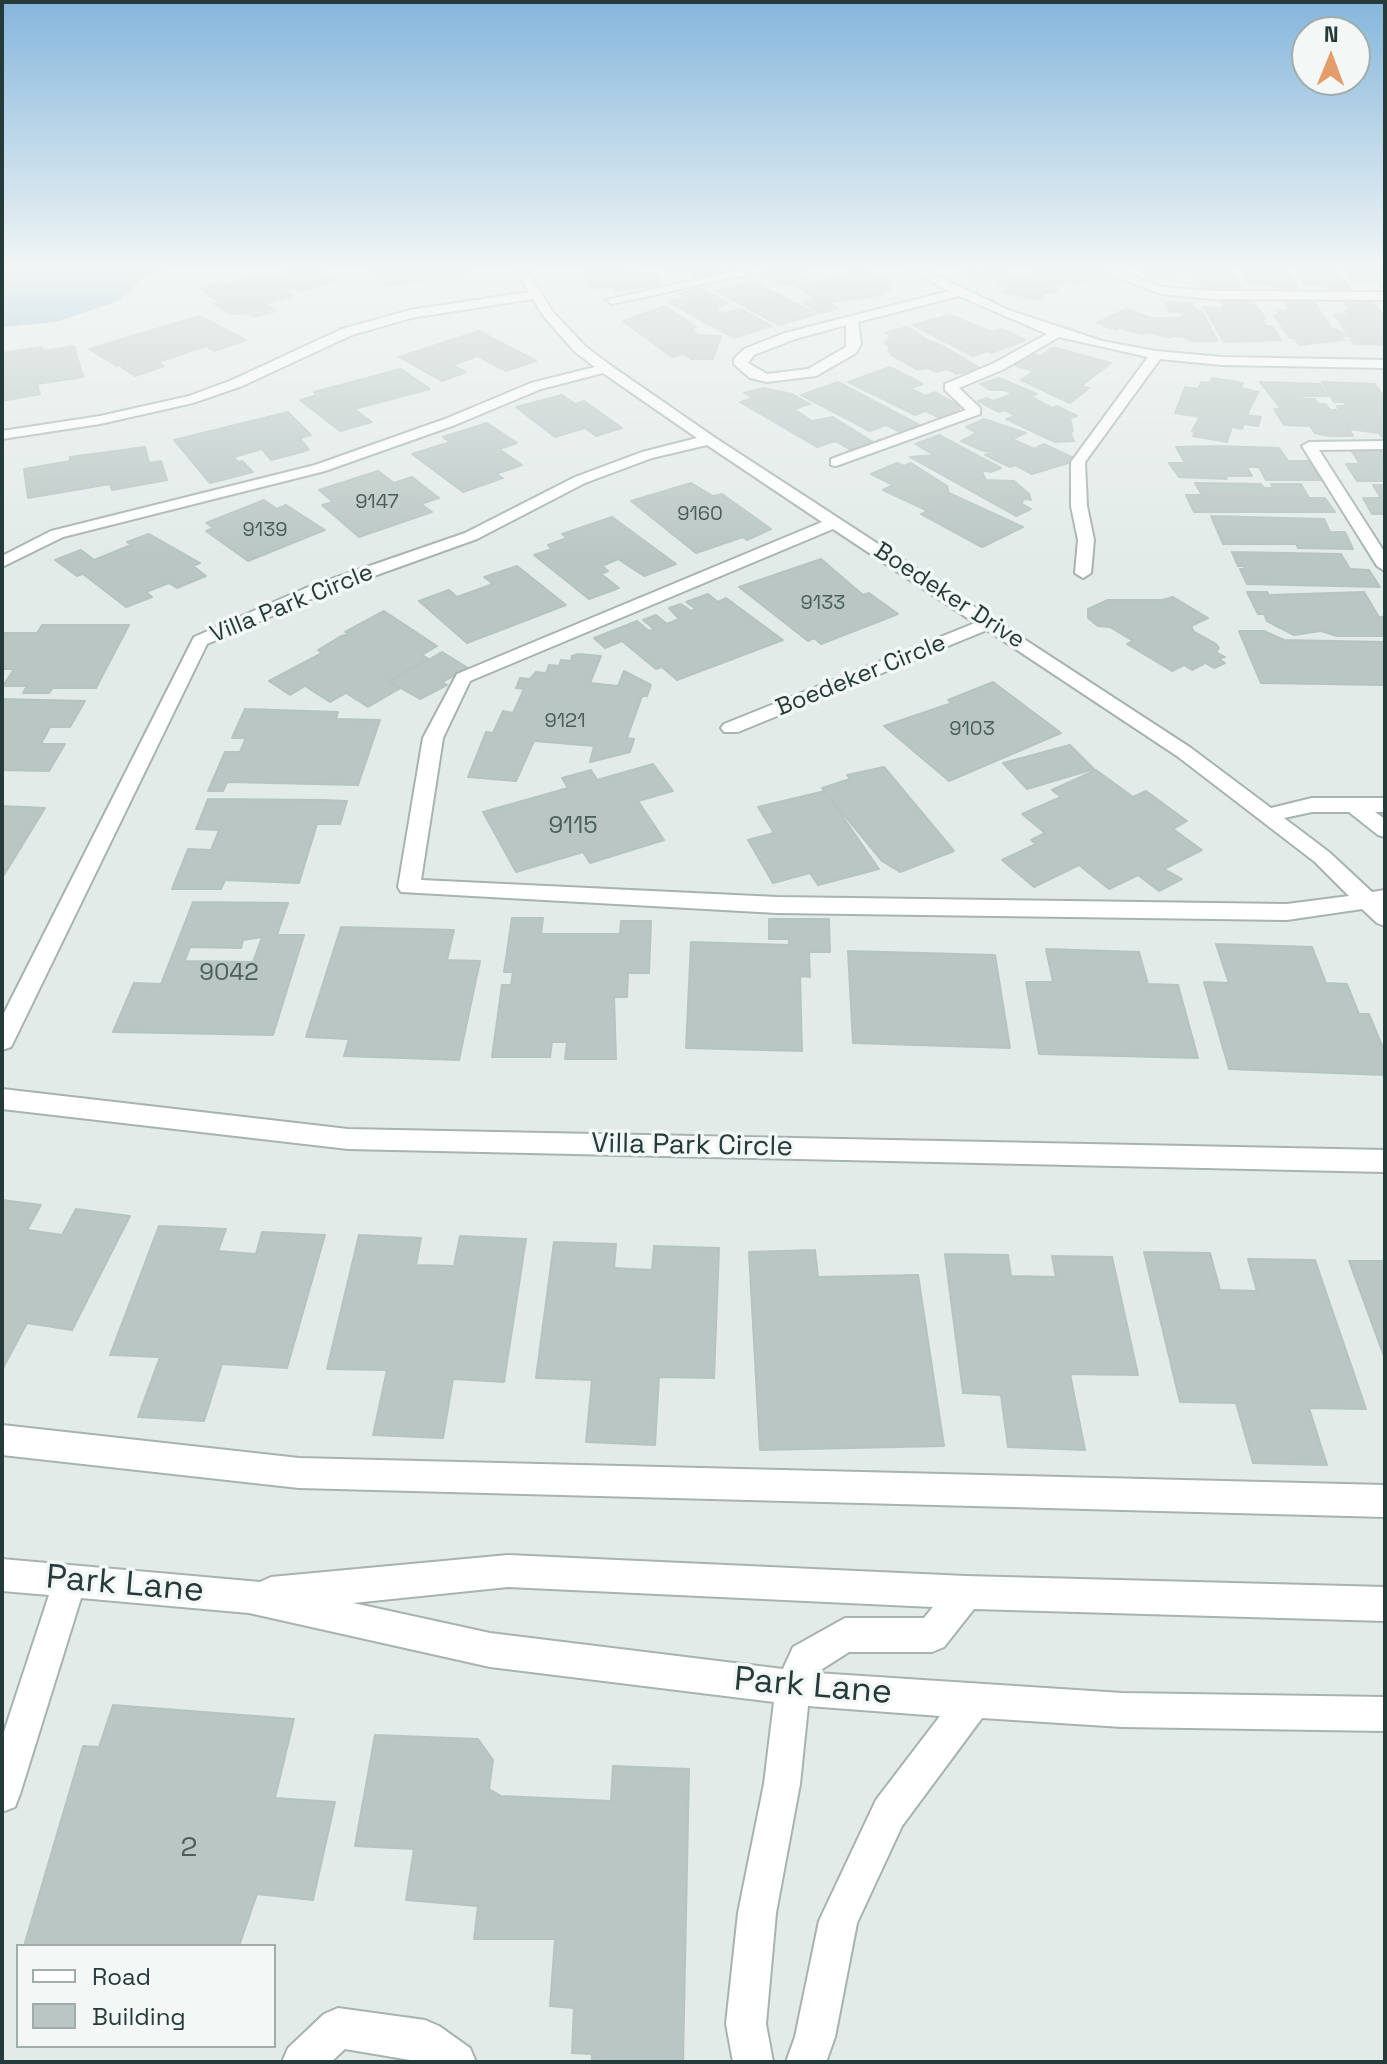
<!DOCTYPE html>
<html>
<head>
<meta charset="utf-8">
<style>
  body { margin:0 }
  #map { position:relative; width:1387px; height:2064px; overflow:hidden; background:#e3ebe9; font-family:"Space Grotesk",sans-serif }
  canvas { display:block }
  .frame { position:absolute; inset:0; border:4px solid #253b39; pointer-events:none }
  .legend { position:absolute; left:16px; top:1944px; width:260px; height:104px; box-sizing:border-box; background:#f3f8f7; border:2px solid #a1acab; margin:0; padding:10px 14px; list-style:none; font-size:24px; color:#253b39 }
  .legend li { display:flex; align-items:center; gap:16px; height:40px }
  .legend b { width:40px; border:2px solid #a1acab }
  .north { position:absolute; left:1291px; top:16px; width:80px; height:80px; box-sizing:border-box; background:#f3f8f7; border:2px solid #a1acab; border-radius:50%; rotate:1deg; font-size:22px; font-weight:700; line-height:32px; text-align:center; color:#253b39 }
  .north::after { content:''; display:block; margin:auto; width:28px; height:36px; background:#e39c6a; clip-path:polygon(50% 0,100% 100%,50% 72%,0 100%) }
</style>
</head>
<body>
<div id="map">
<canvas width="1387" height="2064"></canvas>
<div class="frame"></div>
<ul class="legend">
<li><b style="height:10px;background:#fff"></b>Road</li>
<li><b style="height:22px;background:#b9c6c3"></b>Building</li>
</ul>
<div class="north">N</div>
</div>
<script>
const g = document.querySelector('canvas').getContext('2d');
g.lineJoin = 'round';
function paint(path, color) { g.fillStyle = color; g.fill(path, 'evenodd'); }
const toPath = rows => new Path2D(rows.map(r => 'M' + r).join(''));
function stroke(path, color, width, dash) { g.strokeStyle = color; g.lineWidth = width; g.lineCap = dash ? 'butt' : 'round'; g.setLineDash(dash || []); g.stroke(path); }
function label(font, color, halo, rows, align = 'center') {
  g.font = font + ' "Space Grotesk",sans-serif'; g.lineWidth = 7; g.setLineDash([]); g.textBaseline = 'middle'; g.strokeStyle = halo; g.fillStyle = color; for (const [text, x, y, turn = 0] of rows) {
    g.save(); g.translate(x, y); g.rotate((+turn || 0) * Math.PI / 180); g.textAlign = isNaN(turn) ? turn : align; if (halo) g.strokeText(text, 0, 0); g.fillText(text, 0, 0); g.restore();
  }
}
const water = toPath([
  [2,270,166,270,144,277,119,301,56,322,2,327]
]);
const building = toPath([
  [320,270,337,281,301,291,293,287,282,290,293,296,265,304,276,311,254,317,247,313,230,314,214,304,220,302,198,288,219,282,223,285,271,273,277,276,287,274,284,270,320,270],
  [368,270,471,270,473,273,388,286,368,270],
  [584,270,655,273,661,285,615,291,614,287,590,288,584,270],
  [666,270,718,270,721,275,694,278,690,273,669,275,666,270],
  [767,270,808,270,797,273,808,279,783,286,763,275,767,270],
  [856,270,878,274,891,282,886,284,892,290,884,290,882,295,829,302,838,308,820,313,802,302,815,299,797,287,836,277,850,277,843,273,856,270],
  [1005,270,1003,272,1006,273,999,275,1001,277,984,281,963,271,1005,270],
  [1039,270,1092,270,1105,276,1074,284,1066,281,1049,286,1058,290,1039,295,1044,297,1036,299,1002,292,1012,289,996,282,1039,270],
  [1138,270,1232,270,1243,291,1204,289,1198,275,1182,272,1160,278,1138,270],
  [1241,270,1286,270,1299,291,1275,290,1271,284,1250,284,1241,270],
  [1295,270,1337,270,1352,292,1329,291,1324,285,1304,285,1295,270],
  [1344,270,1385,270,1385,290,1376,282,1353,281,1344,270],
  [752,281,817,314,779,325,716,291,752,281],
  [700,288,728,303,715,309,724,314,740,309,772,326,734,338,668,302,686,297,680,294,700,288],
  [1219,299,1251,299,1266,319,1262,319,1266,326,1272,326,1281,340,1224,342,1204,307,1225,308,1219,299],
  [1312,299,1331,327,1344,334,1346,336,1341,336,1344,340,1299,345,1295,338,1290,338,1274,315,1280,315,1277,310,1290,310,1283,300,1312,299],
  [1343,300,1371,301,1385,317,1385,345,1354,344,1340,323,1356,324,1339,321,1334,314,1349,315,1345,310,1350,310,1343,300],
  [1165,302,1192,303,1197,311,1202,311,1217,341,1190,341,1188,338,1174,336,1170,338,1148,332,1142,334,1119,328,1116,330,1097,323,1126,309,1152,318,1184,318,1180,312,1169,311,1165,302],
  [665,306,696,327,690,329,699,335,721,336,713,359,691,359,684,354,672,357,623,321,665,306],
  [950,315,992,332,1002,329,1025,340,991,353,987,351,973,356,913,325,950,315],
  [199,316,246,340,214,351,206,346,158,362,164,366,135,376,121,367,125,366,122,364,117,366,89,349,199,316],
  [907,327,931,342,943,346,980,368,957,374,947,369,936,372,928,368,918,370,891,355,894,353,889,352,888,345,885,344,891,336,885,333,907,327],
  [479,331,536,361,506,371,478,356,452,365,466,372,442,381,399,357,479,331],
  [74,346,83,377,37,384,40,394,2,401,2,353,42,347,43,351,74,346],
  [1053,347,1111,363,1081,386,1089,388,1070,403,1021,380,1034,371,1013,365,1029,353,1041,356,1053,347],
  [890,367,923,384,910,388,926,396,935,392,960,406,959,411,940,418,926,411,915,415,848,382,890,367],
  [401,369,430,389,354,409,372,422,340,431,300,400,317,395,314,392,401,369],
  [999,378,1037,394,1030,396,1052,408,1057,406,1077,416,1070,418,1073,431,1070,432,1074,441,1055,442,1006,419,1016,416,1005,410,999,412,978,401,987,398,993,401,1013,394,1004,390,990,390,980,384,999,378],
  [1212,378,1243,383,1241,388,1258,392,1247,415,1261,417,1258,426,1244,424,1242,429,1232,427,1227,442,1193,436,1195,432,1192,431,1200,417,1175,413,1185,387,1198,389,1201,382,1210,383,1212,378],
  [838,382,923,427,905,434,886,425,870,431,801,395,838,382],
  [1260,382,1320,384,1328,396,1301,396,1303,399,1315,399,1318,404,1326,404,1330,410,1336,410,1347,427,1337,406,1346,406,1344,402,1334,402,1322,382,1375,384,1385,398,1385,440,1379,433,1349,429,1353,436,1329,436,1315,433,1310,426,1284,425,1274,409,1281,409,1260,382],
  [763,388,792,394,810,404,794,409,812,421,833,417,873,442,851,450,835,441,817,447,740,402,753,398,744,393,763,388],
  [562,395,575,404,584,401,622,428,596,436,585,428,555,437,516,407,562,395],
  [288,412,311,435,300,438,309,450,271,460,262,449,234,457,238,462,242,461,253,472,210,483,174,440,288,412],
  [984,419,1026,433,1012,439,1034,449,1044,444,1078,460,1032,474,1015,465,1010,467,985,455,995,452,983,451,961,441,977,433,966,427,984,419],
  [487,423,517,443,499,449,522,465,496,474,503,478,463,492,412,454,450,442,443,437,487,423],
  [939,435,1001,468,991,472,981,470,986,480,1014,481,1029,494,1031,500,1023,499,1022,504,1031,509,1016,516,910,457,934,455,915,444,939,435],
  [1215,446,1279,448,1288,461,1309,461,1321,480,1266,480,1259,467,1247,467,1252,476,1225,476,1227,479,1179,477,1169,463,1185,463,1176,447,1215,446],
  [145,447,149,463,161,461,167,480,112,490,110,484,28,498,24,469,70,461,70,457,145,447],
  [1351,450,1385,450,1385,481,1357,481,1346,464,1360,464,1351,450],
  [897,463,904,466,911,463,947,486,949,493,1023,527,982,547,921,514,928,511,883,490,893,485,871,474,897,463],
  [378,471,394,483,412,477,439,498,421,504,432,512,359,537,322,505,333,502,319,490,378,471],
  [691,483,713,496,722,494,771,529,747,540,743,537,696,553,631,501,691,483],
  [1195,483,1261,484,1264,488,1273,488,1271,484,1301,484,1309,498,1325,498,1335,512,1194,512,1186,495,1202,495,1195,483],
  [1373,485,1385,485,1385,514,1372,514,1363,498,1381,498,1373,485],
  [264,500,277,509,286,505,325,530,248,561,206,531,214,528,206,523,264,500],
  [1211,516,1324,519,1330,532,1345,532,1353,549,1298,548,1296,544,1223,544,1211,516],
  [612,517,676,564,644,576,618,559,602,566,608,571,601,574,619,588,589,599,534,555,552,549,548,545,567,538,562,534,612,517],
  [149,534,200,563,193,566,206,576,177,588,169,583,146,592,152,597,126,607,83,574,77,576,55,560,81,550,94,560,131,545,127,542,149,534],
  [1232,552,1341,554,1350,569,1369,570,1380,587,1247,584,1240,569,1245,569,1244,566,1238,566,1232,552],
  [821,559,863,595,869,593,898,614,821,644,814,638,808,641,739,587,821,559],
  [517,566,566,605,467,643,419,601,449,590,457,597,493,584,484,577,517,566],
  [1247,592,1267,592,1269,595,1364,592,1379,617,1385,617,1385,636,1337,636,1321,631,1294,635,1267,621,1264,614,1258,614,1247,592],
  [708,594,718,602,726,598,783,640,677,680,662,667,656,669,622,641,605,648,594,638,637,621,649,631,654,629,643,620,656,615,667,624,679,619,669,608,681,604,691,611,696,609,686,602,708,594],
  [1173,597,1208,618,1191,626,1194,632,1216,644,1219,648,1216,652,1225,657,1219,659,1225,663,1214,668,1205,663,1192,670,1184,665,1172,671,1127,644,1133,641,1110,627,1098,626,1088,618,1088,609,1108,600,1162,600,1173,597],
  [384,611,437,646,422,655,429,659,387,682,399,689,368,707,346,693,330,702,305,686,290,695,269,681,322,653,318,650,341,636,350,634,345,632,384,611],
  [42,625,129,625,96,688,53,688,49,693,23,693,27,686,3,686,14,669,2,669,2,633,37,633,42,625],
  [1239,631,1264,631,1284,640,1385,642,1385,685,1261,683,1239,631],
  [442,652,468,668,442,682,447,685,420,699,390,682,442,652],
  [578,654,601,656,590,683,618,686,624,671,651,685,647,696,642,696,627,738,634,739,630,752,590,762,594,746,534,741,516,781,468,777,486,732,493,733,503,711,513,713,524,689,516,688,520,678,530,679,536,672,546,673,549,665,559,666,561,660,571,661,572,656,578,654],
  [993,682,1061,733,949,781,884,726,952,703,948,700,993,682],
  [2,699,85,701,70,727,50,727,41,744,65,744,49,771,2,770,2,699],
  [245,709,338,712,336,719,380,720,358,785,227,782,223,791,208,791,225,752,240,752,246,738,232,738,245,709],
  [1070,745,1094,769,1027,789,1003,763,1070,745],
  [653,764,673,791,638,801,664,840,590,863,583,852,516,872,483,812,568,788,562,778,591,770,597,780,653,764],
  [884,767,954,851,900,872,882,861,822,788,850,779,847,775,884,767],
  [1096,770,1133,797,1146,791,1187,821,1173,829,1202,850,1164,869,1182,879,1159,891,1138,875,1109,889,1079,865,1034,887,1002,860,1036,844,1031,840,1045,833,1022,814,1061,797,1052,790,1096,770],
  [825,791,879,869,818,885,810,873,773,883,748,840,774,833,758,807,825,791],
  [208,799,323,800,347,801,340,824,317,824,299,883,225,880,221,889,172,889,188,849,211,850,219,830,196,829,208,799],
  [2,806,45,808,4,875,2,875,2,806],
  [193,902,288,903,277,935,304,935,273,1035,113,1032,134,983,161,984,193,902],
  [262,937,253,962,185,961,190,947,241,948,243,940,262,937],
  [512,918,543,918,541,934,620,934,621,921,651,921,649,973,628,973,627,997,614,997,616,1059,565,1059,567,1042,552,1042,550,1057,492,1057,502,985,511,985,513,972,504,972,512,918],
  [769,919,829,919,830,952,809,952,810,977,800,976,802,1051,686,1048,691,942,789,945,789,939,769,939,769,919],
  [341,927,454,930,447,960,480,961,459,1060,344,1056,349,1039,306,1037,341,927],
  [1216,944,1312,947,1326,983,1347,984,1359,1014,1369,1014,1385,1053,1385,1075,1229,1069,1204,982,1229,983,1216,944],
  [1046,949,1139,952,1148,984,1178,985,1198,1058,1039,1054,1026,982,1053,982,1046,949],
  [848,951,995,955,1010,1048,853,1043,848,951],
  [2,1200,41,1205,27,1230,62,1235,76,1209,130,1216,72,1330,27,1323,2,1370,2,1200],
  [159,1226,226,1229,218,1251,256,1254,262,1232,325,1235,287,1368,222,1364,204,1421,138,1417,160,1357,110,1355,159,1226],
  [359,1235,421,1238,416,1265,454,1266,460,1236,526,1239,504,1382,453,1379,443,1438,373,1435,387,1370,327,1369,359,1235],
  [554,1242,616,1244,614,1268,652,1270,654,1246,719,1248,714,1378,659,1377,655,1445,586,1442,592,1380,536,1378,554,1242],
  [815,1250,818,1277,918,1275,944,1446,760,1450,749,1252,815,1250],
  [1144,1252,1210,1253,1220,1290,1257,1291,1248,1259,1315,1260,1366,1409,1309,1408,1327,1465,1253,1463,1236,1403,1180,1402,1144,1252],
  [945,1254,1008,1255,1011,1276,1056,1277,1052,1256,1112,1257,1138,1375,1070,1374,1085,1450,1008,1447,1001,1395,963,1393,945,1254],
  [1349,1261,1385,1261,1385,1359,1349,1261],
  [113,1705,294,1719,275,1798,335,1802,313,1900,257,1894,239,1946,24,1946,83,1746,99,1747,113,1705],
  [375,1735,478,1739,493,1760,489,1789,501,1796,611,1801,613,1766,689,1769,683,2062,592,2062,592,2054,572,2053,574,2008,550,2006,555,1939,474,1939,478,1906,406,1900,414,1849,355,1846,375,1735]
]);
const minor = toPath([
  [515,270,527,270,553,312,585,346,610,365,714,437,1191,748,1271,808,1312,798,1385,798,1385,812,1375,812,1385,819,1385,837,1378,835,1349,812,1312,812,1284,818,1329,852,1372,892,1385,890,1385,926,1377,923,1362,909,1287,920,777,913,401,892,398,887,423,738,457,674,822,522,707,445,652,458,585,483,477,539,318,596,207,644,14,1041,11,1047,2,1050,2,1017,194,637,306,588,465,533,575,477,642,452,697,438,603,373,541,389,455,425,325,471,63,537,2,567,2,556,51,531,315,465,445,419,531,383,595,367,575,352,544,317,533,299,411,318,352,335,242,386,193,403,100,424,2,439,2,431,100,416,189,396,232,380,342,329,410,310,529,292,515,270],
  [833,529,975,623,724,724,721,728,724,732,738,732,987,630,1177,756,1315,862,1349,896,1287,904,777,897,421,880,443,738,470,681,833,529],
  [739,270,753,273,612,304,606,300,739,270],
  [910,270,926,270,1008,310,1102,341,1156,351,1222,357,1385,360,1385,368,1222,365,1160,359,1085,462,1087,506,1094,540,1091,573,1083,578,1075,573,1078,540,1071,506,1071,462,1148,357,1059,337,1004,369,959,388,980,408,980,414,836,466,831,465,831,459,966,410,945,390,945,384,994,363,1047,334,959,296,858,322,861,344,856,353,816,376,767,382,750,378,734,364,734,359,744,349,785,333,949,291,910,270],
  [846,325,846,347,808,369,767,374,748,363,754,355,795,339,846,325],
  [1098,270,1116,270,1163,287,1211,291,1385,292,1385,300,1211,299,1161,294,1098,270],
  [1385,441,1385,449,1319,450,1385,553,1385,571,1377,566,1302,446,1309,442,1385,441],
  [2,1089,348,1129,1385,1150,1385,1172,348,1149,2,1109,2,1089],
  [2,1425,299,1458,1385,1485,1385,1517,299,1488,2,1455,2,1425],
  [508,1555,966,1576,1385,1587,1385,1621,974,1609,944,1647,932,1652,849,1652,816,1673,1122,1693,1385,1697,1385,1731,1122,1727,982,1718,902,1826,857,1923,835,2037,826,2062,786,2062,795,2037,819,1921,876,1800,940,1716,808,1706,800,1784,776,1913,766,2024,773,2062,733,2062,726,2024,738,1913,764,1784,774,1702,490,1667,249,1613,81,1598,20,1794,15,1807,2,1812,2,1738,49,1595,2,1591,2,1559,260,1582,271,1577,508,1555],
  [508,1587,933,1607,924,1618,845,1618,793,1647,783,1669,490,1633,353,1603,508,1587],
  [338,2008,425,2020,439,2026,470,2048,476,2062,422,2062,345,2049,331,2062,282,2062,288,2048,324,2014,338,2008]
]);
const farNumbernames = [
  ["9147",377,503],
  ["9160",700,515],
  ["9139",265,531],
  ["9133",823,604],
  ["9121",565,722],
  ["9103",972,730]
];
const farStreetnames = [
  ["Boedeker Drive",949,596,33],
  ["Villa Park Circle",292,604,-22],
  ["Boedeker Circle",861,676,-22]
];
const numberNames = [
  ["9115",573,826],
  ["9042",229,973]
];
const streetNames = [
  ["Villa Park Circle",692,1146,1]
];
const nearNumbernames = [
  ["2",189,1848]
];
const nearStreetnames = [
  ["Park Lane",125,1585,5],
  ["Park Lane",813,1687,5]
];
paint(water, '#91b8ca');
paint(building, '#b9c6c3');
stroke(building, '#b6c4c1', 2);
stroke(minor, '#a6b3b1', 4);
paint(minor, '#fff');
const sky = g.createLinearGradient(0, 0, 0, 559);
sky.addColorStop(0, '#85b6dc');
sky.addColorStop(0.48, '#f2f6f5');
sky.addColorStop(1, '#f2f6f500');
g.fillStyle = sky;
g.fillRect(0, 0, 1387, 559);
label('20px', '#4a5e5c', null, farNumbernames);
label('24px', '#253b39', '#f3f8f7', farStreetnames);
label('24px', '#4a5e5c', null, numberNames);
label('28px', '#253b39', '#f3f8f7', streetNames);
label('28px', '#4a5e5c', null, nearNumbernames);
label('34px', '#253b39', '#f3f8f7', nearStreetnames);
</script>
</body>
</html>
